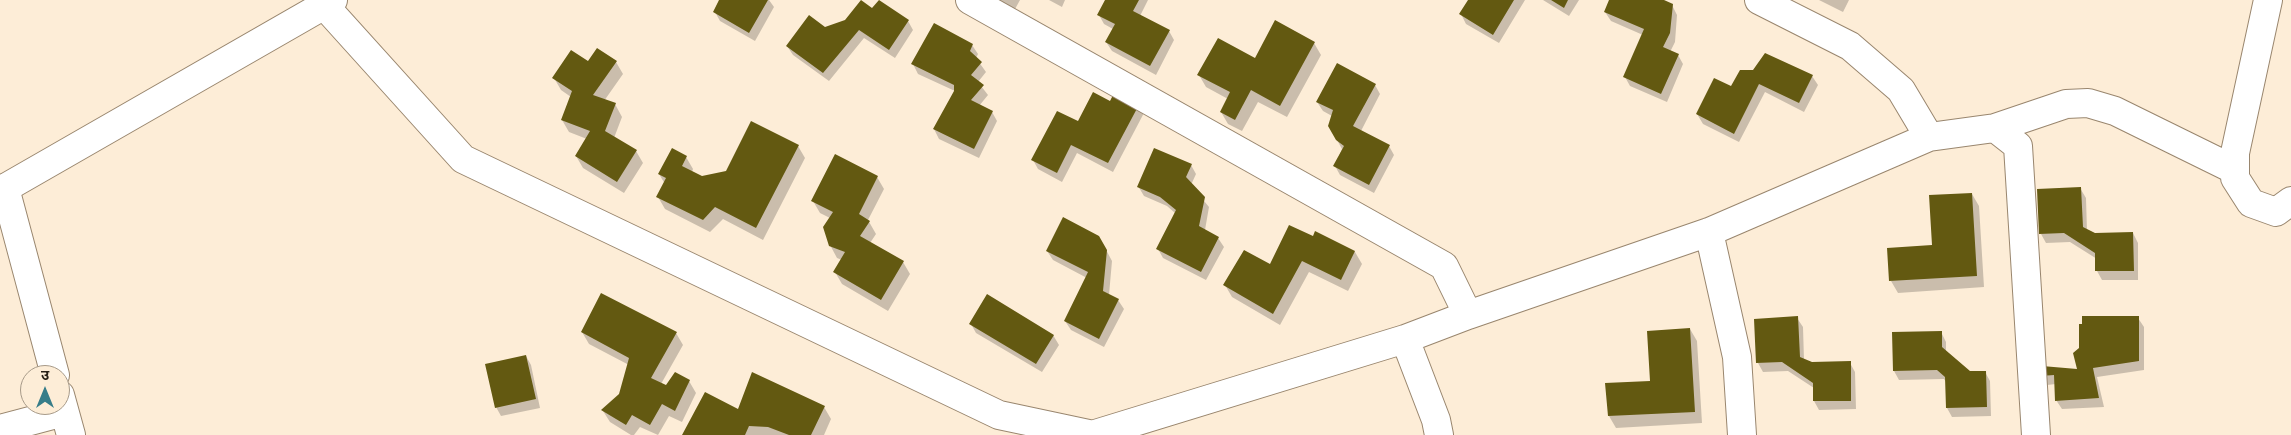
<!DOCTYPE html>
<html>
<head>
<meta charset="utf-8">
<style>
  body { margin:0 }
  #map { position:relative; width:2291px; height:435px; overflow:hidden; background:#fdedd7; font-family:"Fira Sans","Noto Sans Devanagari",sans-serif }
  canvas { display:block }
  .north { position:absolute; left:20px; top:365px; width:50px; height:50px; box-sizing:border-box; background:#fdedd7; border:1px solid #a79a89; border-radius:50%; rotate:0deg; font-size:14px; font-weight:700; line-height:20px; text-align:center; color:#261e15 }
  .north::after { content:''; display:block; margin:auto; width:18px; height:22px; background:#377d89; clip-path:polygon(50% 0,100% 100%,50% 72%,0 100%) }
</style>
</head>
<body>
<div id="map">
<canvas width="2291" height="435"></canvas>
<div class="north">उ</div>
</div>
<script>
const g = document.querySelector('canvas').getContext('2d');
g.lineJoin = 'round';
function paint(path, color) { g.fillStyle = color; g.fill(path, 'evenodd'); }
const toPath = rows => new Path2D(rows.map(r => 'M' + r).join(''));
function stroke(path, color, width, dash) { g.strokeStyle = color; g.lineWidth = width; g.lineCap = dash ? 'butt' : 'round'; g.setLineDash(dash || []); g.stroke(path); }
const shadow = toPath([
  [720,0,769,0,774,7,755,41,720,21,715,12],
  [988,0,1020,0,1009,20],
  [1049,0,1065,0,1062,7],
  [1107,0,1148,0,1140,16,1169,31,1174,40,1156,75,1112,51,1106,42,1113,29,1104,24,1099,15],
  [1469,0,1525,0,1499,43,1466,24,1461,14],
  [1543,0,1579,0,1569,16],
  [1611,0,1661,0,1672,5,1677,15,1675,42,1670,52,1678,55,1683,64,1667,102,1630,86,1625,77,1643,35,1611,21,1605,12],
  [1819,0,1849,0,1843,12],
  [873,10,908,21,913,30,895,58,864,38,829,81,793,55,787,46],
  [1314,43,1321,55,1287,117,1258,102,1242,131,1228,124,1221,112,1228,99,1206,87,1199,75],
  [972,45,978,54,976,58,986,72,978,82,988,95,979,106,992,112,997,121,979,158,939,139,934,129,955,91,918,74,913,64],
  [616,62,623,74,604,101,615,104,622,117,614,138,636,151,643,163,624,193,583,168,576,156,587,139,569,132,562,120,571,97,561,90,554,78,588,63],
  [1812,76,1818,85,1804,112,1765,92,1739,142,1703,124,1697,114,1732,88],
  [1375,85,1380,94,1361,131,1389,146,1394,155,1374,193,1340,175,1335,166,1342,149,1329,126,1332,116,1323,111,1317,102],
  [1116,90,1145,111,1113,172,1077,153,1062,182,1038,169,1033,160,1079,123,1110,102],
  [798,146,805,158,763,240,723,219,710,232,665,209,658,197,665,184,659,174,673,150,686,157,693,169,692,172,702,177,727,172],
  [1191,165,1196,174,1191,185,1209,207,1205,230,1218,238,1224,247,1206,280,1163,258,1158,249,1175,213,1167,206,1144,196,1138,186],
  [877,177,884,189,868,220,876,234,870,243,903,262,910,274,888,311,842,284,835,272,842,260,837,258,830,245,830,218,820,213,813,201],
  [2080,188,2086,198,2087,231,2095,234,2133,233,2138,243,2138,280,2102,280,2097,271,2097,259,2070,242,2046,243,2041,234],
  [1972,194,1979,206,1984,287,1898,293,1891,281,1933,247],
  [1316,233,1355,252,1362,264,1348,291,1309,272,1280,325,1232,297,1225,285,1270,266,1313,238],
  [1104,246,1112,261,1109,295,1118,300,1124,309,1104,347,1071,330,1065,321,1087,278,1053,260,1047,251],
  [1797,318,1803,327,1804,360,1812,363,1850,363,1855,372,1856,409,1819,410,1814,401,1814,388,1788,371,1763,372,1758,363],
  [2138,318,2144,327,2144,370,2097,377,2104,407,2062,409,2056,400,2056,384,2047,385,2042,376,2079,371],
  [971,324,1053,335,1059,345,1042,372,976,333],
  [1690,329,1697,341,1702,423,1616,428,1609,416,1607,385,1651,382],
  [582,332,676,333,683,345,661,384,667,387,675,374,689,381,696,393,682,422,669,416,658,435,640,427,634,435,631,435,610,422,603,411,620,395,629,365,589,344],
  [1941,332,1946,342,1946,353,1969,373,1985,372,1990,381,1991,416,1952,417,1947,408,1946,382,1944,379,1899,380,1894,371,1893,333],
  [526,356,531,365,540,408,501,416,496,407],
  [824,407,831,419,824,435,684,435,738,411]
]);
const building = toPath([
  [719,0,768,0,749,33,713,12],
  [861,0,872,8,879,0,909,20,889,50,859,30,823,73,786,46,809,15,825,27,845,20],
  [1105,0,1139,0,1133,11,1170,30,1150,66,1105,42,1115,24,1097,15],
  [1468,0,1514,0,1493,35,1459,14],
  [1551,0,1568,0,1564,8],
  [1609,0,1664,0,1673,4,1670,33,1663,47,1679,54,1661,94,1623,77,1644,29,1604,12],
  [1275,20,1315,42,1280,106,1251,90,1235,120,1220,112,1230,92,1197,75,1218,38,1255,58],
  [934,23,973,44,970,51,982,62,971,75,984,85,971,100,993,111,974,149,933,129,954,91,954,85,911,64],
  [597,48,617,61,593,95,616,103,605,131,637,150,617,182,575,156,590,131,561,120,572,91,552,78,571,50,588,61],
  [1765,53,1813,75,1799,103,1759,84,1734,134,1696,114,1714,78,1731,86,1740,70,1753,70],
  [1337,63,1376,84,1353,126,1390,145,1369,185,1333,166,1344,146,1336,140,1328,126,1333,110,1316,102],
  [1116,89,1141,101,1108,163,1071,145,1057,173,1031,160,1057,111,1078,121,1093,92,1110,101],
  [751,121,799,145,756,228,715,207,703,220,656,197,666,178,658,174,672,148,687,156,682,166,702,176,726,171],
  [1154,148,1192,164,1186,177,1205,197,1199,226,1219,237,1201,272,1156,249,1176,210,1160,197,1137,187],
  [835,154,878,176,859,214,870,221,860,236,904,261,881,300,833,272,845,252,829,246,823,227,833,212,811,201],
  [2081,187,2083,227,2095,233,2133,232,2134,271,2095,271,2095,253,2064,233,2039,234,2037,189],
  [1972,193,1977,276,1889,281,1887,248,1932,245,1929,195],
  [1063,217,1099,236,1107,250,1103,291,1119,299,1099,339,1064,321,1088,272,1046,251],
  [1289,225,1313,236,1315,231,1355,251,1341,280,1302,261,1273,314,1223,285,1244,250,1270,264],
  [601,293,677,332,651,378,666,385,675,372,690,380,675,411,662,404,650,425,632,415,626,425,601,410,619,394,629,358,581,332],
  [987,294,1054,335,1036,364,969,324],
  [1798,316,1800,357,1812,362,1851,361,1851,401,1813,401,1813,383,1782,362,1756,363,1754,319],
  [2082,316,2139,316,2139,361,2093,368,2099,398,2055,401,2054,375,2041,376,2042,366,2077,369,2073,353,2079,348,2079,324,2082,324],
  [1690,328,1695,412,1608,416,1605,383,1650,381,1647,331],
  [1942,331,1942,347,1970,371,1986,371,1987,407,1946,408,1945,377,1937,370,1893,371,1892,332],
  [526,355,536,399,495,408,485,364],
  [752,372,825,406,811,435,789,435,768,427,749,426,745,435,682,435,705,392,738,409]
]);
const street = toPath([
  [970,0,1444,266,1468,315],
  [1759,0,1850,46,1901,90,1929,137],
  [2268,0,2235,153,2235,178,2251,203,2276,212,2291,201],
  [324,5,463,159,999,415,1093,435],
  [1995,128,2066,104,2088,103,2115,111,2235,170],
  [5,188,55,375],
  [1709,232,1737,357,1742,435],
  [1405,339,1436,420,1439,435],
  [60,395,71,435],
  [0,429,64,412],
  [1092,435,1405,339,1468,315,1709,232,1929,137,1995,128,2018,146,2036,435]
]);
const secondary = toPath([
  [0,191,333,0]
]);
paint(shadow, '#0003');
paint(building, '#635911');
stroke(street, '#99866e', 30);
stroke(secondary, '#99866e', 30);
stroke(street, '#fff', 28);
stroke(secondary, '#fff', 28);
</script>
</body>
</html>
